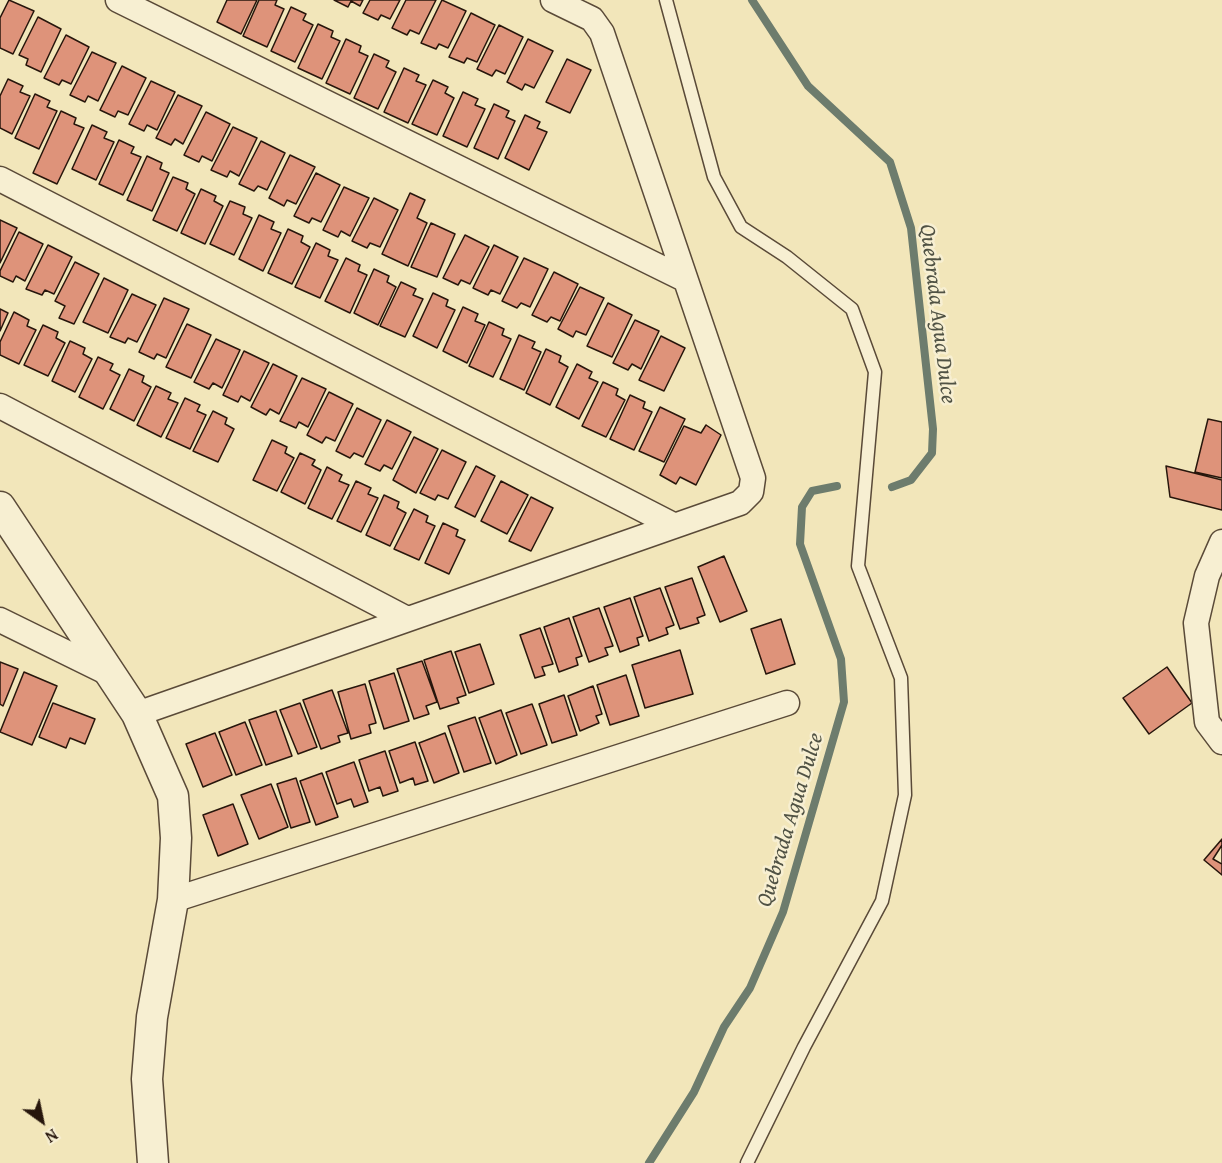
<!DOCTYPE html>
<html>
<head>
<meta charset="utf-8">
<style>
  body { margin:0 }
  #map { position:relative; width:1222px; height:1163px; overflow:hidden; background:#f2e6ba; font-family:"Gentium Book Plus",serif }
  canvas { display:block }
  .north { position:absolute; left:12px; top:1091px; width:60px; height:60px; -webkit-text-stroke:4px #f7efd2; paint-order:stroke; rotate:147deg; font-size:16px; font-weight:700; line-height:24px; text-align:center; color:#27160c }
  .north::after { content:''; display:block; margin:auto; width:21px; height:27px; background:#27160c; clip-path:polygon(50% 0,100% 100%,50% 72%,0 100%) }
</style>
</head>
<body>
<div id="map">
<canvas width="1222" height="1163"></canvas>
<div class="north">N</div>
</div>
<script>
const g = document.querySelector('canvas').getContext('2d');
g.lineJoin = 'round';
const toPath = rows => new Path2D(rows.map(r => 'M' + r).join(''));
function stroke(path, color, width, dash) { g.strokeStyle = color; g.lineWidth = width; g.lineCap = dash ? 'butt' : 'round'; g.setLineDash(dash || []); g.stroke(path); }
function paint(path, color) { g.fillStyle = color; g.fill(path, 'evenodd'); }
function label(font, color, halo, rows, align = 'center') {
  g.font = font + ' "Gentium Book Plus",serif'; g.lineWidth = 5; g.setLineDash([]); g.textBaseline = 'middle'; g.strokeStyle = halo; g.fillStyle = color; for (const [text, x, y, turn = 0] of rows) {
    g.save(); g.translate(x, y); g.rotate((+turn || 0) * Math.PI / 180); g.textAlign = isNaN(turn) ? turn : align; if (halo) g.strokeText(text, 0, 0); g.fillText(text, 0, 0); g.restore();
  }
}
const stream = toPath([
  [752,0,808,86,890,162,911,228,933,429,932,453,911,480,892,487],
  [649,1163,694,1092,724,1027,750,988,783,912,844,702,841,659,800,544,802,507,812,491,837,486]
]);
const building = toPath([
  [9,0,34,11,13,54,0,48,0,18,9,0],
  [227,0,257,0,241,34,217,22,227,0],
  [259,0,277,0,275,5,284,9,267,47,243,36,259,0],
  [334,0,363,0,360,6,351,1,348,7,334,0],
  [370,0,400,0,390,19,381,15,378,20,363,13,370,0],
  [406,0,436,0,419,34,410,30,407,35,392,28,406,0],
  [442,0,466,11,448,48,439,44,436,49,421,43,442,0],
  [291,7,306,14,303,20,313,25,295,62,271,51,291,7],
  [471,13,495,25,477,62,467,58,464,63,449,57,471,13],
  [38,17,61,29,41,72,26,65,28,59,19,55,38,17],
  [318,24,333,31,331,37,340,41,322,79,298,68,318,24],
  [499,25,523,37,505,74,496,70,492,76,477,69,499,25],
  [66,35,89,47,71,84,62,80,59,85,44,78,66,35],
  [346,39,361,46,359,52,368,56,350,94,326,83,346,39],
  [528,39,553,51,534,88,525,84,522,90,507,82,528,39],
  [92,52,116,63,98,101,88,96,85,102,70,95,92,52],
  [374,54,389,61,386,67,396,72,378,109,354,98,374,54],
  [567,59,591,70,570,113,546,102,567,59],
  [122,66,146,78,128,115,118,111,115,117,100,110,122,66],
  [404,68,419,75,416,81,426,85,408,123,384,112,404,68],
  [8,79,23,86,20,92,30,96,12,134,0,128,0,96,8,79],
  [433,80,448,87,445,93,454,98,437,135,412,124,433,80],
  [151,81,175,92,157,130,147,125,144,131,129,124,151,81],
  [463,92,478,99,475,105,485,109,467,147,443,136,463,92],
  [35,94,50,101,47,107,57,111,39,149,15,138,35,94],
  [178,95,202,106,183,144,175,139,171,145,156,138,178,95],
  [494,104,509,111,506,117,515,121,498,159,474,148,494,104],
  [61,111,76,118,74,124,84,128,57,184,33,173,61,111],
  [206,112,230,124,212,161,202,156,199,162,184,155,206,112],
  [525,115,540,122,537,128,547,132,529,170,505,158,525,115],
  [92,125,107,132,104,138,114,142,96,180,72,169,92,125],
  [233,127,257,138,239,176,230,171,227,177,211,170,233,127],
  [119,140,134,147,131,153,141,157,123,195,99,184,119,140],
  [261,141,285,153,267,190,258,186,254,191,239,184,261,141],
  [290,155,315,167,296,204,287,200,284,206,269,198,290,155],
  [147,156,162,163,160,169,169,173,152,211,127,200,147,156],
  [316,173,340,185,321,222,312,218,309,223,294,216,316,173],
  [173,177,188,183,186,189,195,194,177,231,153,220,173,177],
  [344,187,369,198,350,236,341,231,338,237,323,230,344,187],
  [201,189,216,196,214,201,223,206,205,244,181,233,201,189],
  [410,193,425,200,417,218,427,223,408,266,382,254,410,193],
  [374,198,398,210,380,247,370,243,367,248,352,241,374,198],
  [230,201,245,207,243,214,252,218,234,255,210,244,230,201],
  [259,215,274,222,271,229,281,233,263,271,239,259,259,215],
  [0,220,17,228,0,263,0,220],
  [431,223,455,234,437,277,411,267,431,223],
  [288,229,303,236,301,242,310,247,292,284,268,273,288,229],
  [19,232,43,244,25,281,16,276,13,282,0,276,0,271,19,232],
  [465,235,489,247,470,284,461,280,458,285,443,278,465,235],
  [316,243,330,250,328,256,338,260,320,298,295,287,316,243],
  [48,245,72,257,54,294,45,290,42,295,26,289,48,245],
  [494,245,518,257,500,294,491,290,488,295,473,288,494,245],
  [346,258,360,265,358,271,367,275,350,313,325,301,346,258],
  [524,258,548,269,530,307,521,303,517,308,502,301,524,258],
  [75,262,99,274,74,324,59,318,65,306,55,301,75,262],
  [374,269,389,276,387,282,396,287,378,325,354,313,374,269],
  [554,272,578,284,560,321,551,317,547,322,532,315,554,272],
  [104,278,128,290,108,333,83,322,104,278],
  [401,282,416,289,413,295,423,299,405,337,380,326,401,282],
  [580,287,604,298,586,335,576,331,573,337,558,329,580,287],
  [433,293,448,300,446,306,455,310,437,348,413,336,433,293],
  [132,294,156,305,137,342,128,338,125,343,110,337,132,294],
  [164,298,189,309,166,358,157,354,154,359,139,352,164,298],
  [608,303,632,315,612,357,587,346,608,303],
  [463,307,478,314,475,321,485,325,467,363,443,351,463,307],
  [0,309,8,313,0,331,0,309],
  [14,312,29,320,27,326,36,330,19,364,0,355,0,342,14,312],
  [635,320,659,331,641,369,632,364,628,370,613,363,635,320],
  [489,322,504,329,502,335,511,339,493,377,469,366,489,322],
  [187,324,211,335,191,378,166,367,187,324],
  [43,325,58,332,56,338,65,343,48,376,24,365,43,325],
  [519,335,535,342,532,348,541,352,524,390,500,379,519,335],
  [661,336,685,348,664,391,639,380,661,336],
  [216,339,240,350,222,388,213,383,209,389,194,382,216,339],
  [70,341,85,348,83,354,92,359,75,392,52,381,70,341],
  [546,349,561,356,559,362,568,367,550,405,526,393,546,349],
  [244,351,269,363,250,401,241,396,238,402,223,395,244,351],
  [98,357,113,364,110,370,120,375,103,409,79,397,98,357],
  [273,364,297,376,279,414,270,409,266,415,251,407,273,364],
  [577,364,592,372,589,378,598,382,579,419,556,407,577,364],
  [129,369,144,376,142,382,151,387,134,421,110,409,129,369],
  [302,378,326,389,308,427,299,422,296,428,280,421,302,378],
  [603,382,618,389,616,395,625,400,606,437,582,426,603,382],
  [156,386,171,393,168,399,178,403,161,437,137,425,156,386],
  [329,392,353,404,335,441,326,437,322,443,307,435,329,392],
  [630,395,645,402,643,408,652,412,634,450,610,439,630,395],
  [185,398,200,405,197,411,206,415,190,449,166,438,185,398],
  [660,407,685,419,664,462,639,451,660,407],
  [357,408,381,420,363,457,354,453,350,458,336,451,357,408],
  [213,411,227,418,225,424,234,429,218,462,193,451,213,411],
  [1208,419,1222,422,1222,478,1195,472,1208,419],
  [387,420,411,432,392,469,384,465,380,471,365,464,387,420],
  [706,425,721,435,696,485,680,477,676,484,660,475,684,426,701,433,706,425],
  [414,437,438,449,416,493,393,480,414,437],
  [272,440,287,447,285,453,294,458,277,491,253,480,272,440],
  [442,450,466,462,448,499,438,495,435,500,420,493,442,450],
  [300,453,315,460,312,465,321,470,305,504,281,492,300,453],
  [476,466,495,476,475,517,455,507,476,466],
  [1166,466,1222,480,1222,510,1170,497,1166,466],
  [327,467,342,475,339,481,349,485,332,519,308,508,327,467],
  [356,481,371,488,368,494,378,498,361,532,337,521,356,481],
  [501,481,528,495,507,534,481,521,501,481],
  [384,495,399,502,397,508,406,513,390,546,366,535,384,495],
  [531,497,553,508,531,551,509,541,531,497],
  [414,509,428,516,426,522,435,526,419,560,394,549,414,509],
  [443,523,458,530,456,536,465,540,449,574,425,563,443,523],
  [724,556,747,611,720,622,698,567,724,556],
  [692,578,705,615,697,618,699,623,680,629,665,587,692,578],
  [660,588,674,625,666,628,668,634,649,641,634,597,660,588],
  [630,598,643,636,637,638,639,645,620,652,604,607,630,598],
  [599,608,613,646,605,648,608,655,589,662,573,617,599,608],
  [569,618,582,656,576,658,578,665,559,672,544,627,569,618],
  [781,619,795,664,766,674,751,629,781,619],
  [540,628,553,664,542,667,545,675,535,678,520,635,540,628],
  [480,644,494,684,469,693,455,652,480,644],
  [680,650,693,694,645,708,632,665,680,650],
  [451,651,466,695,457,698,459,703,440,709,424,660,451,651],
  [422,661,437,702,426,706,429,714,414,719,397,669,422,661],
  [0,662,18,669,3,706,0,704,0,662],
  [1167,667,1192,703,1149,734,1123,698,1167,667],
  [24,672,57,686,32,745,0,732,24,672],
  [394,673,409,721,384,729,369,681,394,673],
  [626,675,639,716,610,725,597,685,626,675],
  [365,684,376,723,369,725,371,733,351,739,338,692,365,684],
  [593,686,602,714,596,716,599,723,580,731,568,696,593,686],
  [332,690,348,733,338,736,340,742,321,749,303,700,332,690],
  [564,695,577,735,552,743,539,704,564,695],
  [53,703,95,719,85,744,70,738,66,748,39,737,53,703],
  [300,703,317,747,298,754,280,710,300,703],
  [532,704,547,745,521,754,506,713,532,704],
  [501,710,517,755,496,764,479,718,501,710],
  [276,711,292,756,266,765,249,720,276,711],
  [475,717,491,763,464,772,448,726,475,717],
  [245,722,262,765,236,775,219,732,245,722],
  [215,733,232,775,203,787,186,744,215,733],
  [445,733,459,773,434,783,419,743,445,733],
  [415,742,428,781,415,785,413,778,400,783,389,751,415,742],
  [385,751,398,791,383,796,380,787,369,791,359,760,385,751],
  [354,762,368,802,354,807,351,799,337,804,326,772,354,762],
  [322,773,338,817,316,825,300,781,322,773],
  [296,778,310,822,291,828,277,784,296,778],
  [271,784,288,827,259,839,241,795,271,784],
  [233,804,248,844,218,856,203,815,233,804],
  [1222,839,1222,875,1204,860,1222,839],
  [1222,845,1222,864,1213,859,1222,845]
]);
const service = toPath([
  [666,0,714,177,741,227,787,257,852,309,875,372,858,566,901,678,905,795,882,901,804,1047,747,1163]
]);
const minor = toPath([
  [118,0,684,279],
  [0,179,673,525],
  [0,406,407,619],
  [1222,542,1207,576,1196,623,1207,722,1222,742],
  [0,620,110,674],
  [137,714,740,503,751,492,753,478,602,33,592,19,553,0],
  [173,900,787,703]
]);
const tertiary = toPath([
  [0,507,137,714,173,796,176,838,173,900,152,1017,147,1079,153,1163]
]);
const waterNames = [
  ["Quebrada Agua Dulce",937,314,83],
  ["Quebrada Agua Dulce",791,820,-73]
];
stroke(stream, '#6d7c6d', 8);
paint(building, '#de937a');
stroke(building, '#27160c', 1.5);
stroke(service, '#5a4a38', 15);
stroke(minor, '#5a4a38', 27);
stroke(tertiary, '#5a4a38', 33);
stroke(service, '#f7efd2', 12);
stroke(minor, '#f7efd2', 24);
stroke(tertiary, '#f7efd2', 30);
label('italic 22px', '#505244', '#f7efd2', waterNames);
</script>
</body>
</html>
